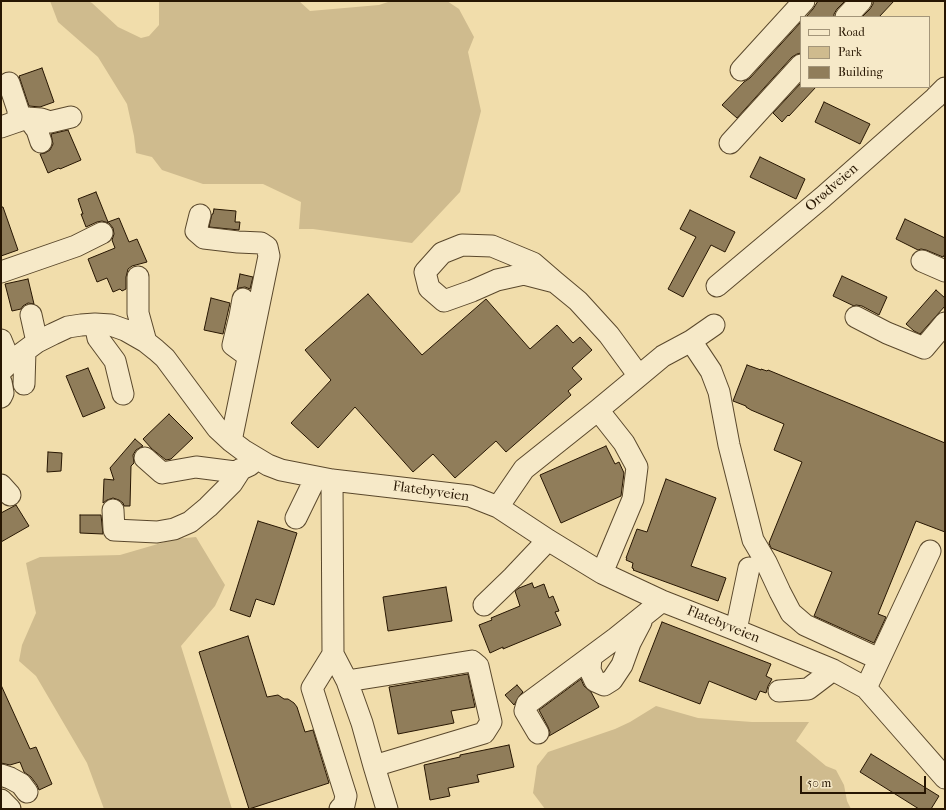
<!DOCTYPE html>
<html>
<head>
<meta charset="utf-8">
<style>
  body { margin:0 }
  #map { position:relative; width:946px; height:810px; overflow:hidden; background:#f1ddab; font-family:"IM FELL French Canon",serif }
  canvas { display:block }
  .frame { position:absolute; inset:0; border:2px solid #271602; pointer-events:none }
  .legend { position:absolute; left:800px; top:16px; width:130px; height:72px; box-sizing:border-box; background:#f6e9c8; border:1px solid #a39579; margin:0; padding:5px 7px; list-style:none; font-size:12px; color:#271602 }
  .legend li { display:flex; align-items:center; gap:8px; height:20px }
  .legend b { width:20px; border:1px solid #a39579 }
  .scale { position:absolute; left:800px; top:776px; width:126px; height:18px; box-sizing:border-box; border:2px solid #271602; border-top:0; padding-left:5px; font-size:12px; line-height:14px; white-space:nowrap; color:#271602; -webkit-text-stroke:3px #f6e9c8; paint-order:stroke }
</style>
</head>
<body>
<div id="map">
<canvas width="946" height="810"></canvas>
<div class="frame"></div>
<ul class="legend">
<li><b style="height:5px;background:#f6e9c8"></b>Road</li>
<li><b style="height:11px;background:#cfbb8e"></b>Park</li>
<li><b style="height:11px;background:#907d5a"></b>Building</li>
</ul>
<div class="scale">50 m</div>
</div>
<script>
const g = document.querySelector('canvas').getContext('2d');
g.lineJoin = 'round';
function paint(path, color) { g.fillStyle = color; g.fill(path, 'evenodd'); }
const toPath = rows => new Path2D(rows.map(r => 'M' + r).join(''));
function stroke(path, color, width, dash) { g.strokeStyle = color; g.lineWidth = width; g.lineCap = dash ? 'butt' : 'round'; g.setLineDash(dash || []); g.stroke(path); }
function label(font, color, halo, rows, align = 'center') {
  g.font = font + ' "IM FELL French Canon",serif'; g.lineWidth = 3; g.setLineDash([]); g.textBaseline = 'middle'; g.strokeStyle = halo; g.fillStyle = color; for (const [text, x, y, turn = 0] of rows) {
    g.save(); g.translate(x, y); g.rotate((+turn || 0) * Math.PI / 180); g.textAlign = isNaN(turn) ? turn : align; if (halo) g.strokeText(text, 0, 0); g.fillText(text, 0, 0); g.restore();
  }
}
const green = toPath([
  [50,1,88,1,92,3,118,27,141,38,149,36,159,25,159,1,299,1,310,11,379,5,391,1,447,1,459,9,474,37,468,52,481,111,460,192,412,243,313,229,299,229,301,202,263,184,203,184,162,170,152,157,136,153,134,136,127,104,98,57,58,22],
  [196,537,225,585,215,606,181,646,232,809,104,809,87,763,36,676,19,661,22,645,36,613,26,563,40,557,120,555,175,539],
  [656,706,698,718,752,722,809,722,796,741,826,766,836,770,844,785,847,801,851,809,545,809,533,793,537,766,548,752,615,729,630,722]
]);
const building = toPath([
  [818,1,845,1,837,9,834,14,834,17,806,17,813,9,818,1],
  [873,1,894,1,879,17,862,17,870,9,873,4,873,1],
  [801,22,801,53,797,54,792,57,737,118,722,105,744,82,750,78,801,22],
  [42,68,54,102,40,107,29,106,19,76,42,68],
  [801,83,801,87,816,87,789,116,788,115,782,122,773,113,801,83],
  [824,102,870,124,860,144,815,122,824,102],
  [68,130,81,160,60,169,59,168,48,173,40,154,45,153,50,150,53,144,51,134,68,130],
  [760,157,805,179,796,199,750,177,760,157],
  [96,192,108,222,119,218,129,242,137,239,147,262,132,266,128,269,126,277,126,289,122,291,120,289,113,292,107,278,97,282,88,259,115,248,112,240,114,234,113,228,109,223,102,221,97,222,86,227,81,214,83,214,78,199,96,192],
  [1,207,3,207,18,250,1,256,1,207],
  [214,209,236,211,235,222,240,222,239,230,209,227,212,214,213,214,214,209],
  [690,210,735,232,725,252,711,245,683,297,668,289,696,237,680,229,690,210],
  [905,219,945,238,945,254,943,257,926,250,921,249,918,250,896,239,905,219],
  [240,274,253,277,250,289,245,287,239,288,237,289,240,274],
  [842,276,887,297,879,315,862,306,856,305,854,306,833,296,842,276],
  [28,279,34,304,28,303,23,306,21,309,12,311,5,284,28,279],
  [936,290,945,298,945,306,920,334,914,331,906,324,936,290],
  [368,294,422,355,486,299,530,349,557,325,573,343,580,337,592,350,572,368,582,379,568,391,571,395,506,452,496,441,455,478,433,454,413,472,355,407,318,448,291,423,331,380,305,350,368,294],
  [211,298,230,303,223,334,204,330,211,298],
  [747,365,761,370,761,369,767,371,768,370,945,443,945,532,916,521,878,614,886,617,874,643,814,616,832,572,771,548,769,543,802,462,774,450,784,424,751,410,746,407,746,406,733,401,747,365],
  [88,368,105,408,83,417,66,376,88,368],
  [169,414,193,438,171,459,166,460,152,449,143,439,169,414],
  [135,439,143,446,141,447,136,450,133,455,134,463,131,466,130,506,124,506,123,503,119,500,113,498,107,500,103,503,104,479,114,480,110,468,135,439],
  [606,446,615,464,619,462,624,473,621,496,561,523,540,475,606,446],
  [48,452,62,453,61,471,47,472,48,452],
  [666,479,716,498,691,566,726,578,718,601,633,570,634,569,632,568,633,563,626,560,627,558,626,558,637,529,647,532,666,479],
  [16,505,29,526,1,542,1,513,16,505],
  [80,515,101,515,103,534,80,533,80,515],
  [258,521,297,533,274,605,256,599,250,617,230,610,258,521],
  [532,583,534,588,544,584,549,598,553,596,559,611,555,612,561,625,503,649,503,647,490,653,479,625,492,620,491,618,520,606,515,591,519,588,532,583],
  [446,587,452,621,388,631,383,597,446,587],
  [662,622,771,664,766,676,772,679,768,686,766,693,760,691,756,700,709,681,700,704,639,681,662,622],
  [248,636,267,697,278,695,284,699,288,699,294,703,297,707,305,732,313,730,329,783,249,809,199,652,248,636],
  [468,674,475,707,451,711,454,723,398,734,389,687,468,674],
  [581,679,584,686,591,692,599,707,549,736,550,732,548,727,539,710,581,679],
  [1,685,30,749,36,747,52,784,39,790,37,785,31,777,24,772,20,762,10,765,1,763,1,685],
  [517,685,523,692,520,695,514,705,505,695,517,685],
  [509,745,514,767,477,775,479,782,448,788,450,796,430,800,424,765,460,757,460,755,509,745],
  [871,754,939,796,931,809,919,809,860,772,871,754]
]);
const minor = toPath([
  [846,17,861,1],
  [741,70,804,1],
  [9,83,18,110,18,121],
  [28,118,37,130,41,142],
  [1,127,27,118,41,119,50,122,71,117],
  [730,143,801,65],
  [200,215,196,231,204,238,238,242,261,243,267,247,269,256,231,441],
  [922,261,945,271],
  [1,272,76,246,102,233],
  [138,277,138,313,146,342],
  [555,282,524,274,497,280,472,291,444,301,429,288,425,272,442,253,462,245,492,246,533,263,555,282,578,301,609,335,639,376],
  [717,286,823,197,935,98,945,88],
  [243,299,240,316,233,345,248,356],
  [31,315,37,342],
  [856,317,887,333,924,348,945,323],
  [95,324,98,338,115,361,123,394],
  [1,340,10,362],
  [691,341,711,371,719,392,729,445,753,540,766,562,780,592,791,613,805,625,879,659],
  [1,371,10,362,37,342,53,334,68,327,81,325,95,324,111,325,125,330,146,342,156,350,165,358,217,428,231,441,243,450,268,465,281,470,332,480,470,496,498,507,548,540,602,573,662,601,736,630,833,670,866,688,945,778],
  [1,382,3,393,1,397],
  [24,384,25,351],
  [598,410,624,443,637,467,633,499,602,573],
  [145,458,162,473,196,467,235,472,250,465],
  [332,480,333,654,347,681,362,723,374,766,387,809],
  [1,485,10,495],
  [498,507,524,469,598,410,663,356,691,341,714,325],
  [113,510,114,530,157,532,174,529,190,522,208,507,232,483,241,469],
  [296,518,316,477],
  [484,605,513,577,548,540],
  [736,630,749,568],
  [333,654,312,688,346,796,344,805,340,809],
  [591,657,590,670,595,681,604,685,612,680,622,665,630,643,641,622],
  [347,681,385,675,472,661,478,666,491,722,484,733,374,766],
  [866,688,930,551],
  [779,691,808,689,833,670],
  [538,733,525,711,527,704,616,638,662,601],
  [1,775,10,778,21,784,27,792],
  [1,800,10,809]
]);
const streetNames = [
  ["Orødveien",832,188,-41],
  ["Flatebyveien",431,492,8],
  ["Flatebyveien",723,625,22]
];
paint(green, '#cfbb8e');
paint(building, '#907d5a');
stroke(building, '#271602', 1);
stroke(minor, '#5a482c', 23);
stroke(minor, '#f6e9c8', 21);
label('14px', '#271602', '#f6e9c8', streetNames);
</script>
</body>
</html>
